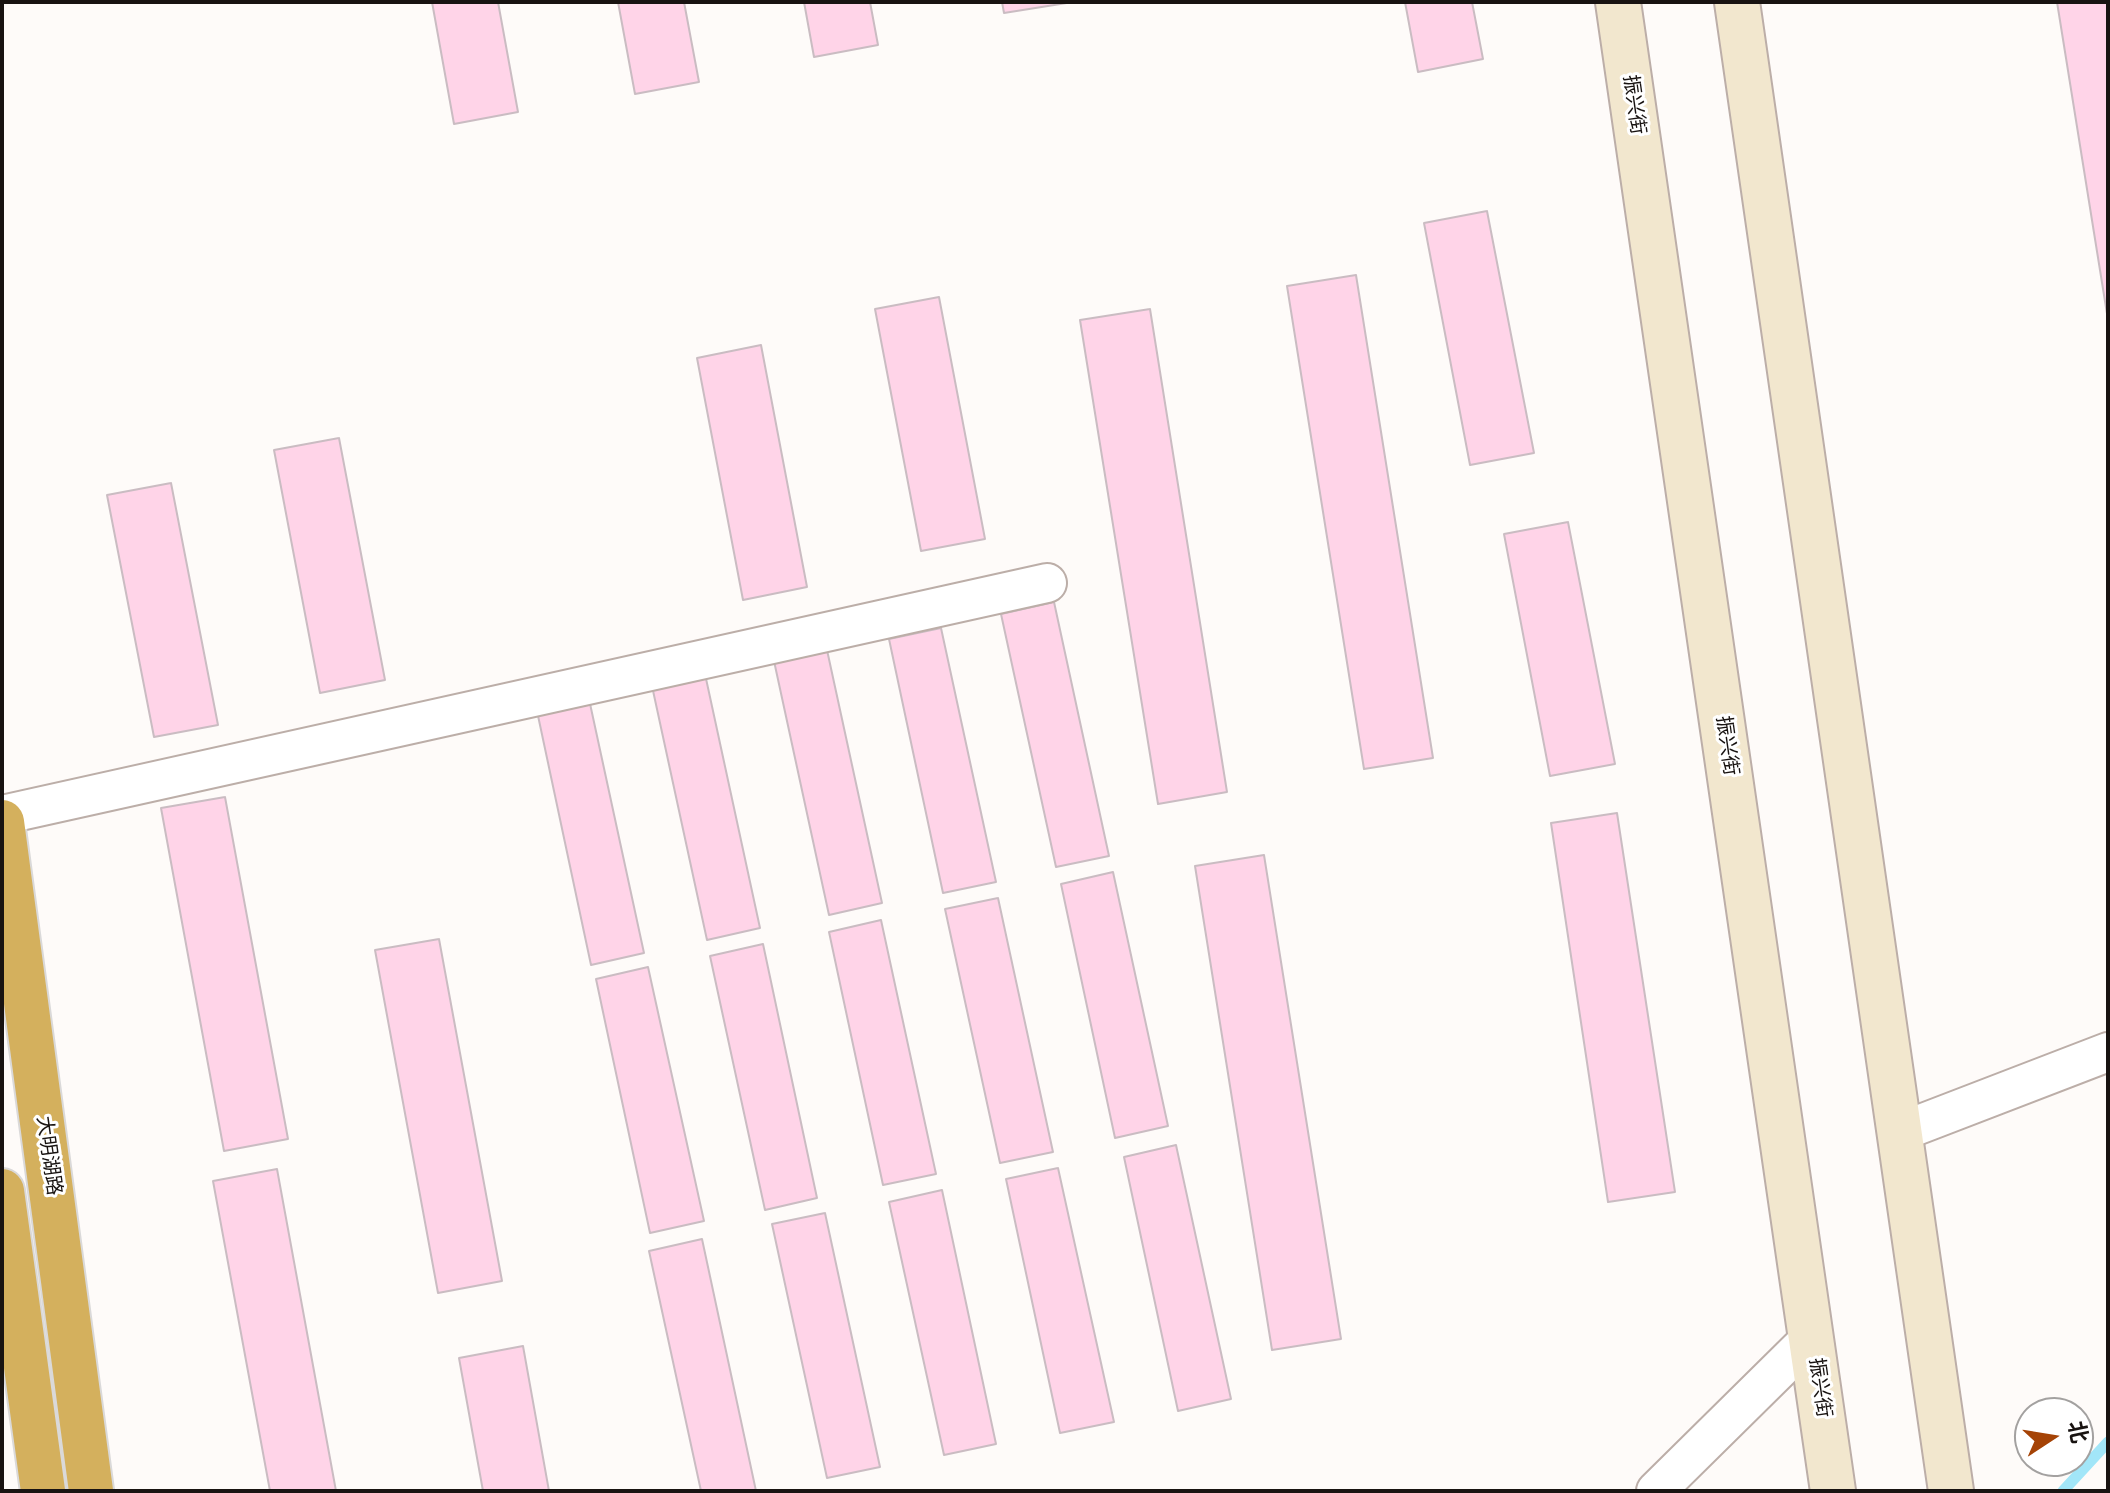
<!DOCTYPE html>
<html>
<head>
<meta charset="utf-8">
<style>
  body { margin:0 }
  #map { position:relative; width:2110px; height:1493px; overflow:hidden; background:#fefbf9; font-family:Overpass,"Noto Sans SC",sans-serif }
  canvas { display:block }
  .frame { position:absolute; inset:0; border:4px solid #181311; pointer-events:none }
  .north { position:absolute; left:2014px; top:1397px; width:80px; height:80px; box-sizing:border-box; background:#fff; border:2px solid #a3a1a0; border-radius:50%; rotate:78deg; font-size:22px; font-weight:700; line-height:32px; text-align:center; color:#181311 }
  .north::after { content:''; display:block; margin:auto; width:28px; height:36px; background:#a54306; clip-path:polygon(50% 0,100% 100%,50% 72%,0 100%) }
</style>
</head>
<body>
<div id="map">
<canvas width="2110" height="1493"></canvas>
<div class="frame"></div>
<div class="north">北</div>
</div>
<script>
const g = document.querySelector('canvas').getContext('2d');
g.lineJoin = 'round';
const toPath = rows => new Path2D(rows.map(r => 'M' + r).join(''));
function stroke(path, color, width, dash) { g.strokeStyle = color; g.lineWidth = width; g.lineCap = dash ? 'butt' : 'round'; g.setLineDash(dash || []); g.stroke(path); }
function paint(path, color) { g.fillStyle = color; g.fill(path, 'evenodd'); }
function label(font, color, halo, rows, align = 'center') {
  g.font = font + ' Overpass,"Noto Sans SC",sans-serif'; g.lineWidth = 6; g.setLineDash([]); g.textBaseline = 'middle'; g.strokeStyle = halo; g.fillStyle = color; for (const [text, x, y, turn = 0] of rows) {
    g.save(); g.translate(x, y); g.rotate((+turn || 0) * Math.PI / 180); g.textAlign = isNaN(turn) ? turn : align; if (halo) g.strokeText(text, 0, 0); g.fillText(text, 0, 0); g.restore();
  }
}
const stream = toPath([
  [2063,1491,2108,1442]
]);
const building = toPath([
  [432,2,498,2,518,112,454,124,432,2],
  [618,2,684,2,699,82,635,94,618,2],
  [804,2,870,2,878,45,814,57,804,2],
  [1002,2,1073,2,1004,13,1002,2],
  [1405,2,1472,2,1483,59,1418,72,1405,2],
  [2057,2,2108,2,2108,320,2057,2],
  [1487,211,1534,453,1470,465,1424,223,1487,211],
  [1356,275,1433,758,1364,769,1287,286,1356,275],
  [939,297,985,539,921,551,875,309,939,297],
  [1150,309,1227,792,1158,804,1080,320,1150,309],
  [761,345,807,587,743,600,697,358,761,345],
  [339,438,385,680,320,693,274,450,339,438],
  [171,483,218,725,154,737,107,495,171,483],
  [1568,522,1615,764,1550,776,1504,534,1568,522],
  [1054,602,1109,856,1056,867,1001,614,1054,602],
  [941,628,996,882,943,893,889,639,941,628],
  [827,650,882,903,829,915,774,661,827,650],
  [705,674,760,928,707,940,652,686,705,674],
  [589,699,644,953,591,965,537,711,589,699],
  [225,797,288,1139,224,1151,161,808,225,797],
  [1617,813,1675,1192,1608,1202,1551,823,1617,813],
  [1264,855,1341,1339,1272,1350,1195,866,1264,855],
  [1113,872,1168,1126,1115,1138,1061,884,1113,872],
  [998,898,1053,1152,1000,1163,945,909,998,898],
  [881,920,936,1174,883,1185,829,932,881,920],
  [439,939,502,1281,438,1293,375,950,439,939],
  [763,944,817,1198,765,1210,710,956,763,944],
  [648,967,704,1221,650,1233,596,979,648,967],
  [1176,1145,1231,1399,1178,1411,1124,1157,1176,1145],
  [1058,1168,1114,1422,1060,1433,1006,1179,1058,1168],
  [277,1169,336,1491,270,1491,213,1181,277,1169],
  [942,1190,996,1444,944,1455,889,1202,942,1190],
  [825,1213,880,1467,827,1478,772,1224,825,1213],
  [702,1239,756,1491,701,1491,649,1251,702,1239],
  [523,1346,549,1491,483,1491,459,1358,523,1346]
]);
const street = toPath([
  [2,815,1047,583],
  [1900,1132,2108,1052],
  [1656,1491,1811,1338]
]);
const secondary = toPath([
  [1618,2,1833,1491],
  [1737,2,1951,1491]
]);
const highway = toPath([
  [2,822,91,1491],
  [2,1191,43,1491]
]);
const streetNames = [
  ["振兴街",1632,105,82],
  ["振兴街",1725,746,82],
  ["大明湖路",47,1156,82],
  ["振兴街",1818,1388,82]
];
stroke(stream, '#a2e6f8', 11);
paint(building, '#ffd4e8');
stroke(building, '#cabcc2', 2);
stroke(street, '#bcaea8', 42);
stroke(secondary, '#bcaea8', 48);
stroke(highway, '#dad9d9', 48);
stroke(street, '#fff', 38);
stroke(secondary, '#f2e7ce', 44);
stroke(highway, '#d4b05d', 44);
label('20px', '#181311', '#fff', streetNames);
</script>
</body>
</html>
